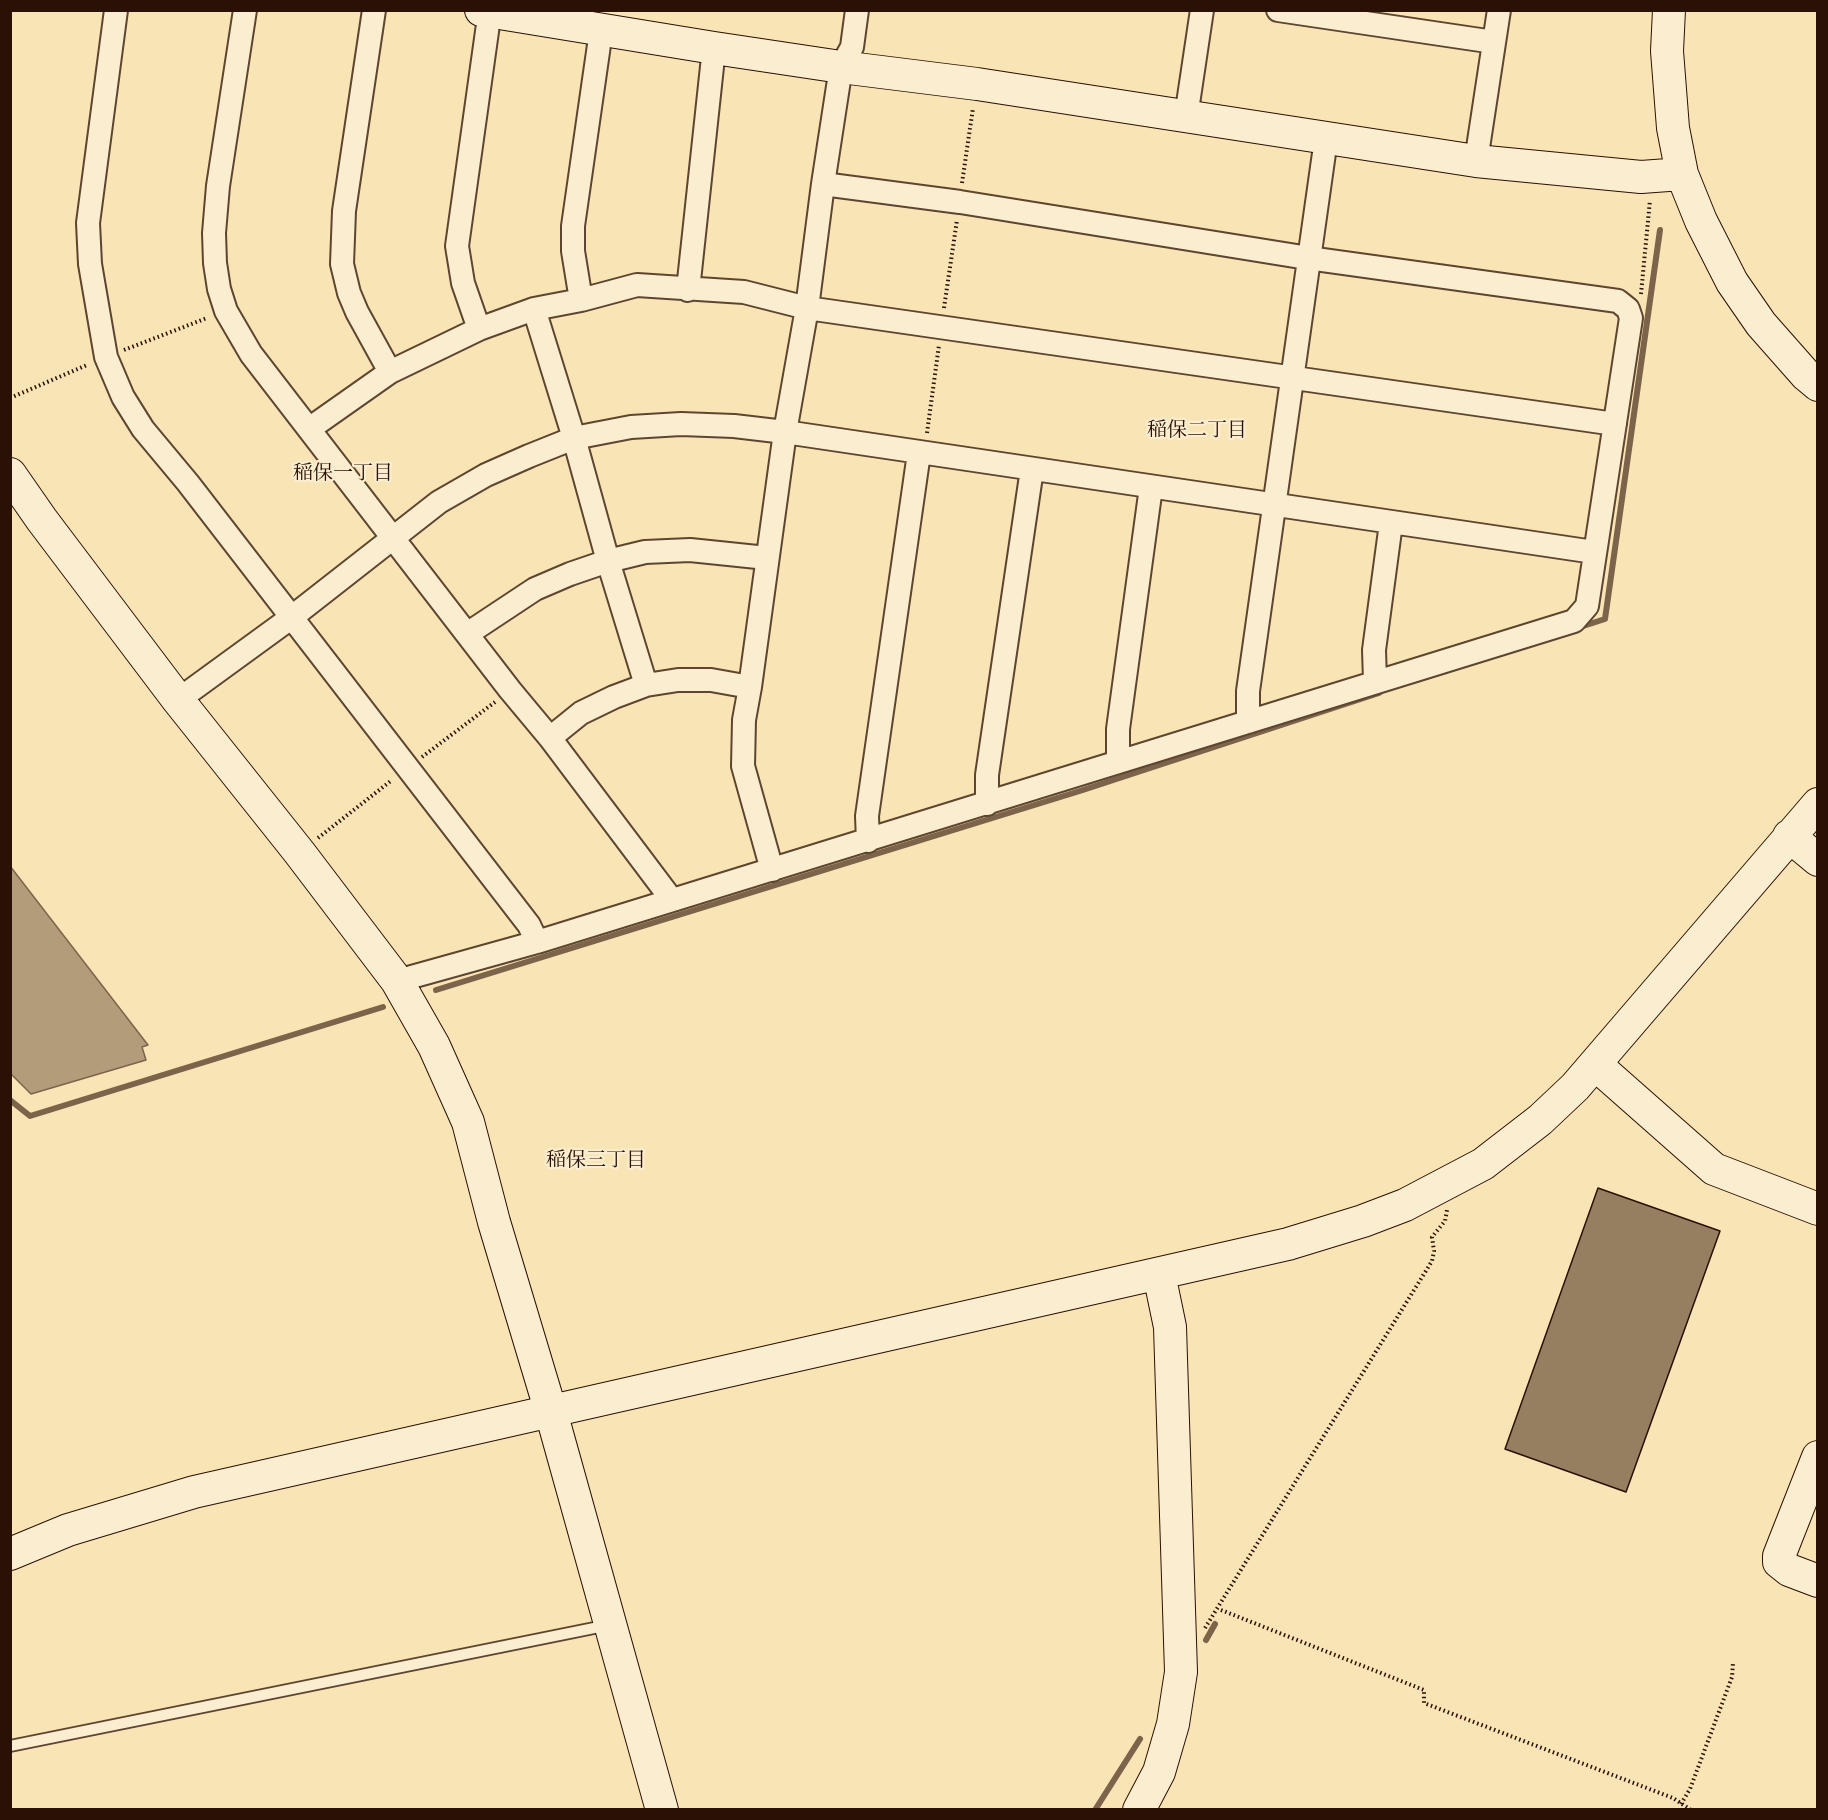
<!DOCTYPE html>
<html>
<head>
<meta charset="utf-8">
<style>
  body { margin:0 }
  #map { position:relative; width:1828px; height:1820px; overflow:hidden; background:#f9e4b5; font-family:Vollkorn,serif }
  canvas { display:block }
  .frame { position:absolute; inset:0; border:12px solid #2a1005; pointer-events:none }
</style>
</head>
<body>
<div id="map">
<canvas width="1828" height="1820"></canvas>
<div class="frame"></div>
</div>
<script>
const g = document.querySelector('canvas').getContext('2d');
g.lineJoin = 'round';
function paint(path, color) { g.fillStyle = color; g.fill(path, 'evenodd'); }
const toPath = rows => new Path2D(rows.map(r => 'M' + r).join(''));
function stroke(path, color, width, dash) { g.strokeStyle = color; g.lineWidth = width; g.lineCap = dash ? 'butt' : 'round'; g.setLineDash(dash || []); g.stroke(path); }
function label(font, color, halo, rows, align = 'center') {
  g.font = font + ' Vollkorn,"Noto Serif JP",serif'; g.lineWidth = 4.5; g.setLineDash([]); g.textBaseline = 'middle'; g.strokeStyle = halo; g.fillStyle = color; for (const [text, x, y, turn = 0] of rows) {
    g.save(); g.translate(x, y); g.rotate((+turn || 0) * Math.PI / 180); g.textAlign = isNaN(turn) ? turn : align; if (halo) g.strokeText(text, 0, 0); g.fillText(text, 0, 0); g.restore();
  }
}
const water = toPath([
  [10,866,148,1045,142,1047,146,1060,31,1094,11,1074,10,866]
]);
const stream = toPath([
  [1577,628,1605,619,1660,230],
  [436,990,1083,790,1379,693],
  [10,1100,30,1116,383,1007],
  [1206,1640,1215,1624],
  [1095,1810,1140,1739]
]);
const building = toPath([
  [1598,1188,1720,1231,1626,1492,1505,1449,1598,1188]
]);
const path = toPath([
  [962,183,973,108],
  [1641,294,1650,200],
  [944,308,957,220],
  [124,350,207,318],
  [10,398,87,365],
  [927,433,939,345],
  [422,757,495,702],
  [318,838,392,780],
  [1221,1610,1424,1690,1424,1703,1673,1798,1691,1810],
  [1205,1628,1432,1261,1434,1251,1432,1237,1445,1221,1447,1210],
  [1681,1804,1690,1789,1732,1677,1733,1663]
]);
const lane = toPath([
  [10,1746,609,1625]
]);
const street = toPath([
  [116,10,88,223,90,264,106,357,123,397,143,429,188,483,529,925,537,942],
  [245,10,218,186,214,233,215,263,219,289,226,311,251,354,510,690,550,738,672,900],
  [374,10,344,211,342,264,349,293,357,312,390,372],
  [1278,10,1494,42],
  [1186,117,1202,10],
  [1476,161,1499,10],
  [688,290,714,48],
  [581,300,573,251,573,226,601,31],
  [534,309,574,438,608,561,646,685],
  [479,329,463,283,457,246,490,10],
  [309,429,390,372,479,329,534,309,581,300,637,285,744,292,807,308,1615,424],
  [467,634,535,589,570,574,608,561,645,552,690,550,767,558],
  [1375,681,1374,650,1391,523],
  [178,700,292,617,439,502,486,475,529,456,574,438,631,427,681,424,734,426,785,432,1594,552],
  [1248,722,1248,691,1326,139],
  [550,738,581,713,614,697,646,685,678,680,711,680,750,687],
  [1118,761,1118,729,1151,487],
  [987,804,987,775,1032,469],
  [868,841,867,816,919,453],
  [772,870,743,766,744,720,750,687,785,432,807,308,823,184,841,67,852,47,857,10],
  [397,981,537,942,1574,621,1587,606,1631,318,1628,309,1618,301,1308,258,960,202,823,184]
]);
const secondary = toPath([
  [481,10,714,48,841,67,977,84,1476,161,1641,177,1682,174],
  [1669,10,1667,51,1673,128,1682,174,1701,221,1732,282,1761,324,1806,375,1818,385],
  [10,474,42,520,178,700,299,852,397,981,434,1046,468,1122,494,1222,551,1412,662,1810],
  [1789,836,1818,860],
  [1595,1064,1714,1169,1818,1209],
  [1818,1457,1779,1556,1779,1562,1789,1570,1818,1581],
  [10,1554,68,1530,194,1492,1288,1244,1363,1221,1405,1205,1483,1164,1540,1120,1575,1087,1818,804],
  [1139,1810,1159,1772,1173,1724,1181,1672,1170,1327,1159,1274]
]);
const neighbourhoodNames = [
  ["稲保二丁目",1197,432],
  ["稲保一丁目",343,475],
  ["稲保三丁目",596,1162]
];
paint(water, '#b39c79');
stroke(water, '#7c644b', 1.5);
stroke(stream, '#7c644b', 6);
paint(building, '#967e61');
stroke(building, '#2a1005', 1.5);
stroke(lane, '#5e4531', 14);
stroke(street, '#5e4531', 26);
stroke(secondary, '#2a1005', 34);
stroke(path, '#2a1005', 4, [1.5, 3]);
stroke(lane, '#fbedcf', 10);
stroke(street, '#fbedcf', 22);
stroke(secondary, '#fbedcf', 32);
label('20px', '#2a1005', '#fbedcf', neighbourhoodNames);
</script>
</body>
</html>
